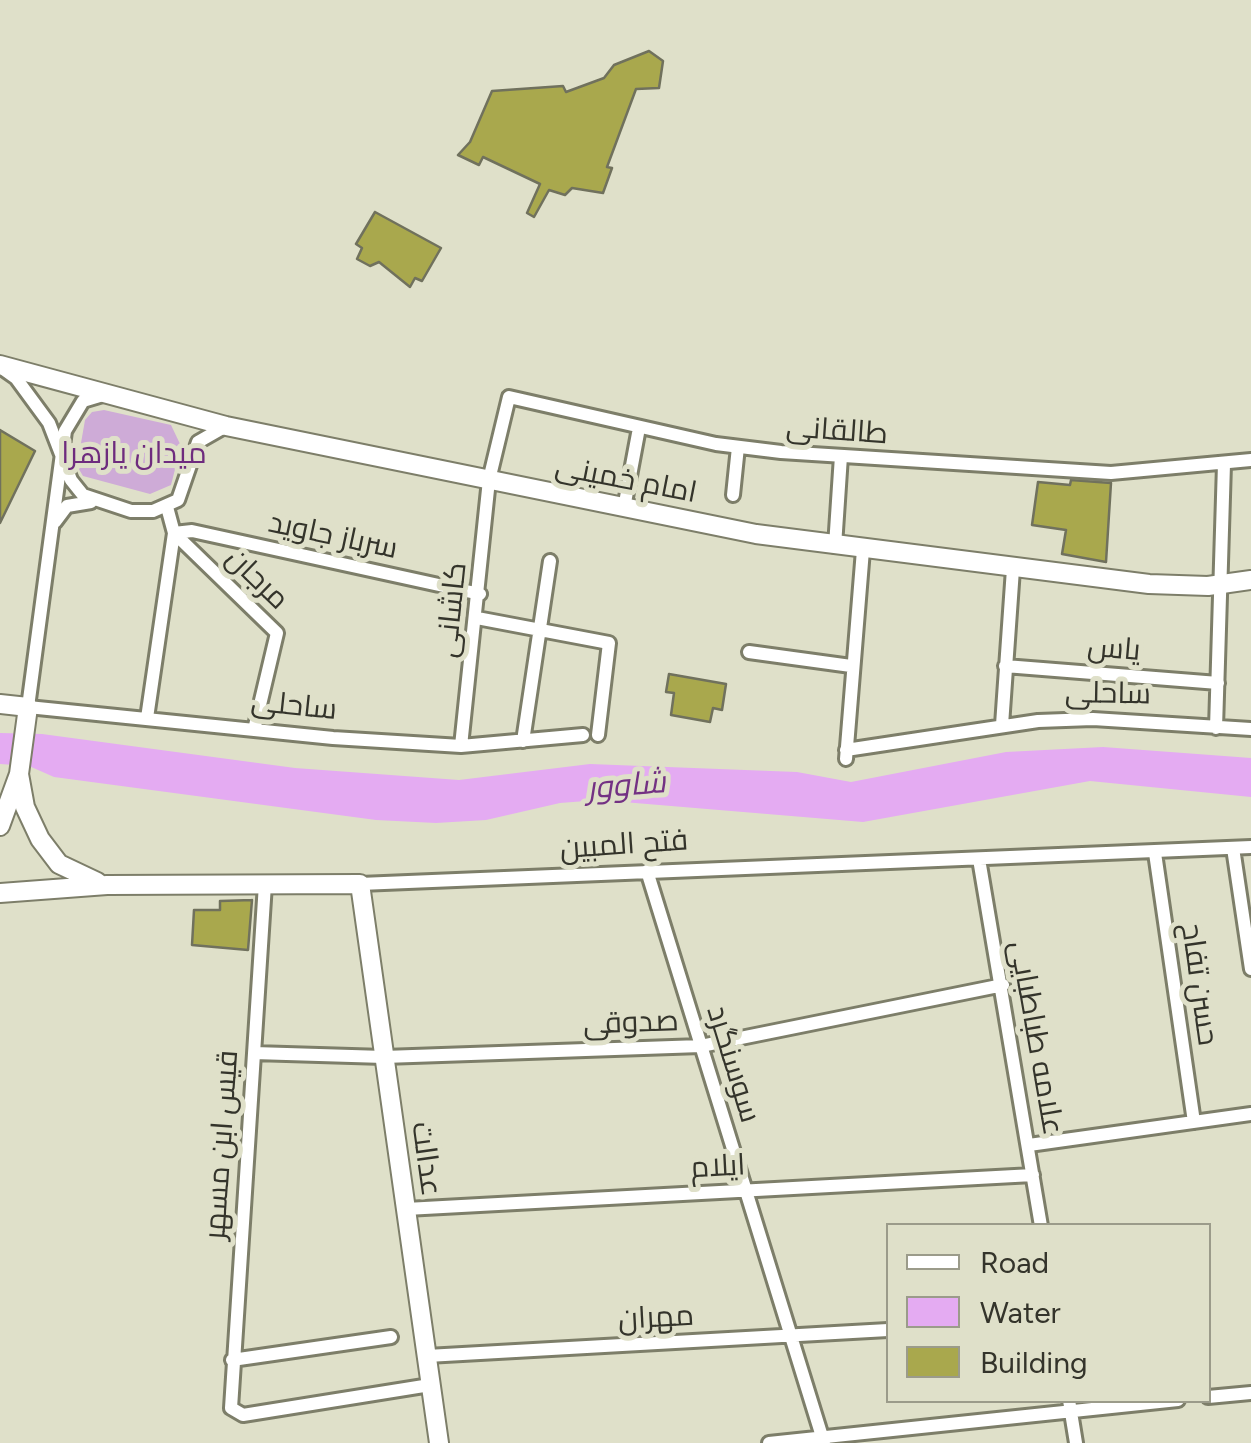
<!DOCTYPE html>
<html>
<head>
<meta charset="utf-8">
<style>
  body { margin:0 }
  #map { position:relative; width:1251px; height:1443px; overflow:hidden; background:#dfe0c9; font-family:Figtree,sans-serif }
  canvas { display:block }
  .legend { position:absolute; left:886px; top:1223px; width:325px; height:180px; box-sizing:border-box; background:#dfe0c9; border:2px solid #9b9b8a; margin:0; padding:12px 18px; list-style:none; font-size:30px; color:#34342b }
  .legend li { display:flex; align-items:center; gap:20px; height:50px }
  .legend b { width:50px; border:2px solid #9b9b8a }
</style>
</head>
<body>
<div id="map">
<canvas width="1251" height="1443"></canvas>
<ul class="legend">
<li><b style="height:12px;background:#fff"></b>Road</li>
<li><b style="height:28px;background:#e4abf2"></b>Water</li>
<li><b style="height:28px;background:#a9a84d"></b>Building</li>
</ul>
</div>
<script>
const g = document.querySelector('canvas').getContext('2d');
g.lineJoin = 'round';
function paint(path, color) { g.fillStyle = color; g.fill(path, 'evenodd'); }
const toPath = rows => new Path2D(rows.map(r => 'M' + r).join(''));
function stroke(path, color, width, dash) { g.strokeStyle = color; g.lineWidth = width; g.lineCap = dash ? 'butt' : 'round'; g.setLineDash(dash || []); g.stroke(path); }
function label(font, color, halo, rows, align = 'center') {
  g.font = font + ' Figtree,Cairo,sans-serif'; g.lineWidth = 10; g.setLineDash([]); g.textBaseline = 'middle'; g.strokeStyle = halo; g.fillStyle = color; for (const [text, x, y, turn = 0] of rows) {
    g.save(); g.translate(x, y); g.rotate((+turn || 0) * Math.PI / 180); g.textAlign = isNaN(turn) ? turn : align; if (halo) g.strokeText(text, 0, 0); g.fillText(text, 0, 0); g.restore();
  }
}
const green = toPath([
  [104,410,171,425,181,446,171,485,150,494,83,476,77,466,85,420,92,412]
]);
const water = toPath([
  [0,733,42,734,295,768,459,780,590,764,797,772,851,782,1006,752,1103,747,1251,758,1251,797,1090,781,863,822,599,800,560,803,486,820,436,823,376,820,54,777,29,766,0,764]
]);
const building = toPath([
  [649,51,663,61,659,88,636,89,607,167,612,168,603,193,572,188,565,195,549,190,534,217,527,213,540,184,483,157,479,165,458,155,470,142,492,91,563,86,566,92,604,78,614,65,649,51],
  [375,212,441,248,422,281,415,278,410,287,379,262,370,266,357,259,362,248,356,244,375,212],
  [0,430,35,451,0,523,0,430],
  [1071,480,1111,483,1106,562,1062,554,1066,530,1032,525,1038,482,1070,485,1071,480],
  [669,674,726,684,722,710,713,708,710,722,671,715,674,693,666,692,669,674],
  [252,900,248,950,192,945,194,910,220,910,220,901,252,900]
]);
const street = toPath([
  [2,368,16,378,49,423,71,480,83,495,131,511,153,511,178,500,198,442,226,426],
  [103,395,83,401,65,431,28,707,333,738,461,746,583,735],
  [733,495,738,447],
  [624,508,639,428],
  [55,522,67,506,91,502],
  [174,533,192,531,480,594],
  [174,533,277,633,254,730],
  [835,546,841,456],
  [477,618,609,643,598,735],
  [749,652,851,666],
  [1005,666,1218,683],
  [147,718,174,533,167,507],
  [1002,725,1013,569],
  [1216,728,1224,464],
  [523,741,550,561],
  [461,746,489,480,509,397,716,444,781,452,1111,473,1251,460],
  [846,750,1038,721,1093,719,1251,729],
  [846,759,863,550],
  [1233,848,1251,969],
  [1155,853,1194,1122],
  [979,859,1041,1226],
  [647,871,824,1443],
  [265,884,231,1408,243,1415,430,1385],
  [360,884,1251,847],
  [254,1053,384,1057,701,1046,1003,985],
  [1029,1145,1251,1114],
  [406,1209,1033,1175],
  [427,1356,888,1330],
  [232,1360,391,1337],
  [1208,1397,1251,1393],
  [1069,1400,1076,1443],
  [769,1443,1178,1400]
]);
const secondary = toPath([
  [0,365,226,426,756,534,1149,584,1208,586,1251,580],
  [0,704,28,707,19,774,0,826],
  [19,774,25,807,40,839,59,864,97,882],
  [0,893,107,885,360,884,439,1443]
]);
const streetNames = [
  ["طالقانی",837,431,4],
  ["امام خمینی",626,480,11],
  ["سرباز جاوید",333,536,12],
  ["مرجان",257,579,44],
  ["کاشانی",452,610,-84],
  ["یاس",1114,649,5],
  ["ساحلی",1108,694,1],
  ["ساحلی",294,706,6],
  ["فتح المبین",624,845,-4],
  ["حسن تفاح",1199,984,82],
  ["صدوقی",631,1023,-2],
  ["علامه طباطبایی",1036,1038,80],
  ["سوسنگرد",733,1064,73],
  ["قیس ابن مسهر",222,1145,-86],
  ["عدالت",426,1159,82],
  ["ایلام",718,1167,-3],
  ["مهران",656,1318,-3]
];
const parkNames = [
  ["میدان یازهرا",134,454]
];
const waterNames = [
  ["شاوور",626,786,-5]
];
paint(green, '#ceabd7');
paint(water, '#e4abf2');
paint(building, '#a9a84d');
stroke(building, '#70715d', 2.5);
stroke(street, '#7d7e69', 18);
stroke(secondary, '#7d7e69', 22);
stroke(street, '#fff', 12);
stroke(secondary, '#fff', 18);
label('30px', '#34342b', '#dfe0c9', streetNames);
label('30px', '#6e2b7e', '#dfe0c9', parkNames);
label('italic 32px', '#733183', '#dfe0c9', waterNames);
</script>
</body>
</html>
